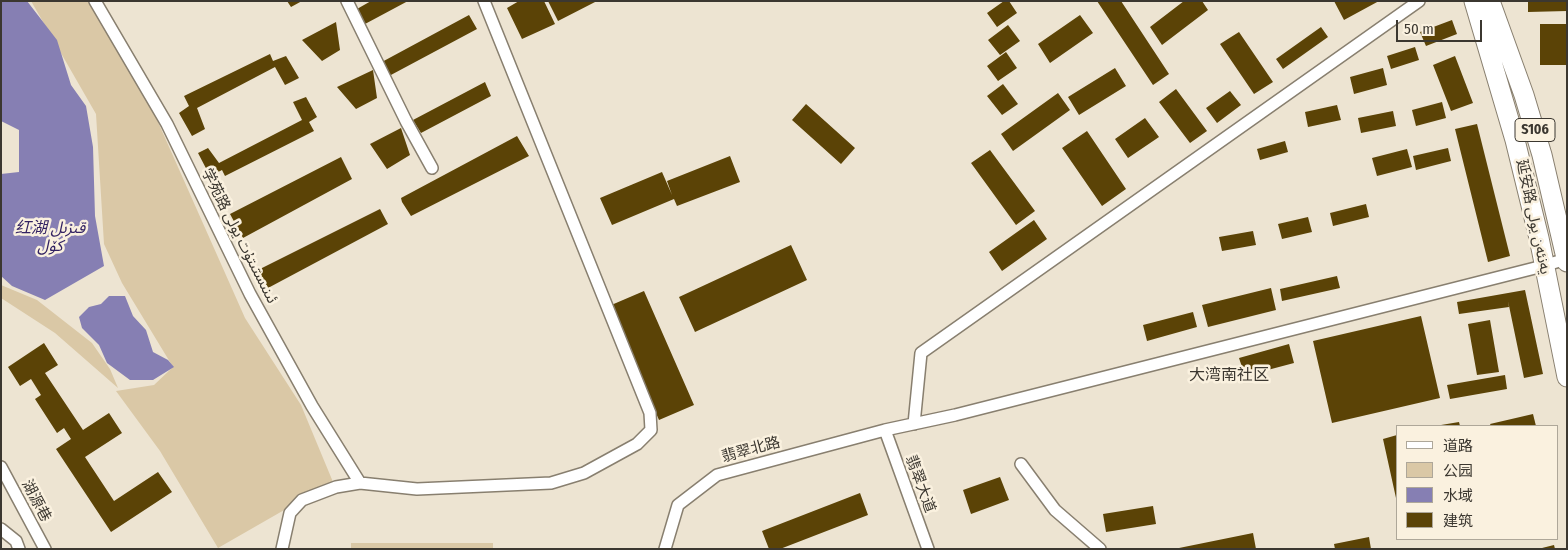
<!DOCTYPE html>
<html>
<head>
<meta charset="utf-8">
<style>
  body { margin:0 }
  #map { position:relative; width:1568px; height:550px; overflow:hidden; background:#ede4d2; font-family:"Fira Sans Condensed","Noto Sans SC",sans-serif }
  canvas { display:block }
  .frame { position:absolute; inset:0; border:2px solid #3b3730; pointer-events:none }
  .legend { position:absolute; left:1396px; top:425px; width:162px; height:115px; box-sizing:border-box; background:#faf1df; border:1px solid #aea799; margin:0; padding:6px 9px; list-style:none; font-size:15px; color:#3b3730 }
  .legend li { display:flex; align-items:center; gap:10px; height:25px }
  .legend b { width:25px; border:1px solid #aea799 }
  .scale { position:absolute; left:1396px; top:20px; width:86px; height:22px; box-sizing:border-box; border:2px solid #3b3730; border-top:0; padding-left:6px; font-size:15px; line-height:18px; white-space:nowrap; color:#3b3730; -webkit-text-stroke:4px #faf1df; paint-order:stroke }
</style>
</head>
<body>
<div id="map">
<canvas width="1568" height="550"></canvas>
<div class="frame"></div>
<ul class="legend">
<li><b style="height:6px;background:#fff"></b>道路</li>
<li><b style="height:14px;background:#dac8a6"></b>公园</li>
<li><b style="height:14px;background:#867fb3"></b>水域</li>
<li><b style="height:14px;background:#5b4306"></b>建筑</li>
</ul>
<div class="scale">50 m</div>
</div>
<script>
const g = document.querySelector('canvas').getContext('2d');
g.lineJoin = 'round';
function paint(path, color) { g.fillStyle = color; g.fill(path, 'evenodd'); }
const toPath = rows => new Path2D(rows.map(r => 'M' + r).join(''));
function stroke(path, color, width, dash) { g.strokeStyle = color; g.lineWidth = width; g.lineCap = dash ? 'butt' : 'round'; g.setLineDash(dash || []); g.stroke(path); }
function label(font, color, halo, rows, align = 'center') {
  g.font = font + ' "Fira Sans Condensed","Noto Sans Arabic","Noto Sans SC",sans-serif'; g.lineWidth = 5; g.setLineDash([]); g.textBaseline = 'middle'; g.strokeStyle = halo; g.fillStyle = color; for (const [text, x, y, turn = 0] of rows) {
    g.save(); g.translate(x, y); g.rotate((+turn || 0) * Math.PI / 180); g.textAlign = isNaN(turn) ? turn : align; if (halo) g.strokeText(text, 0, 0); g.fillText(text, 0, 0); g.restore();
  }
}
const green = toPath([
  [31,1,90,1,150,104,245,318,301,405,333,482,218,548,160,451,116,391,154,385,173,367,122,283,104,244,96,114],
  [1,285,37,300,92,343,110,369,118,388,55,333,1,298],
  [351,543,493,543,493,549,351,549]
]);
const water = toPath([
  [1,1,27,1,57,40,71,85,86,106,93,147,95,216,104,266,45,300,12,286,1,276,1,174,19,172,19,130,1,121],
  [109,296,125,296,133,316,146,330,153,352,168,360,174,367,153,380,130,380,107,363,99,345,82,328,79,317,89,307,101,304]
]);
const building = toPath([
  [287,1,302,1,291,7],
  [371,1,408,1,365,24,357,9],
  [519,1,544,1,555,24,522,39,507,8],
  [548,1,597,1,558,21],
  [1004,1,1009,1,1017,13,997,27,987,13],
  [1097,1,1121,1,1169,74,1153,85],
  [1184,1,1202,1,1208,10,1162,45,1150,27],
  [1334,1,1379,1,1344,20],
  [1528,1,1567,1,1567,11,1528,12],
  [469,15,477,29,389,76,380,63],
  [1080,15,1093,33,1050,63,1038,44],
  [1452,20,1457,34,1426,46,1420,32],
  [336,22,340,50,322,61,302,40],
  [1540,24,1567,24,1567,65,1540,65],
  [1008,25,1020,41,1000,55,988,40],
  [1321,27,1328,37,1283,69,1276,59],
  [1239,32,1273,82,1254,94,1220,44],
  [1415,47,1419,60,1391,69,1387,56],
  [1006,52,1017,68,998,81,987,66],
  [270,54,273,61,286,56,299,78,285,85,275,67,197,108,205,129,192,136,179,113,189,106,184,96],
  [1455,56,1473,103,1451,111,1433,65],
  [1115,68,1126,86,1079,115,1068,97],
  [1383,68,1387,85,1354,94,1350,77],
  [373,70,377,98,356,109,337,87],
  [485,82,491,96,421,133,413,120],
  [1003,84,1018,104,1002,115,987,96],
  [1176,89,1207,131,1190,143,1159,102],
  [1230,91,1241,105,1217,123,1206,108],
  [1058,93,1070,110,1013,151,1001,134],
  [306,97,317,117,309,122,314,131,225,176,222,170,210,176,198,153,208,148,219,163,302,120,293,102],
  [1442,102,1446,118,1416,126,1412,110],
  [806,104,855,148,841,164,792,120],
  [1337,105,1341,120,1308,127,1305,112],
  [1393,111,1396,126,1361,133,1358,118],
  [1145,118,1159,137,1128,158,1115,139],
  [1477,124,1510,256,1488,262,1455,129],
  [401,128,410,155,387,169,370,144],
  [1087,131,1126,189,1102,206,1062,148],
  [517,136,529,156,411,216,402,202,401,198],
  [1285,141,1288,152,1260,160,1257,149],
  [1448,148,1451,161,1416,170,1413,156],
  [1407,149,1412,167,1377,176,1372,158],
  [990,150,1035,211,1016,225,971,163],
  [730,156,740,182,677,206,674,199,612,225,600,198,662,172,672,195,667,181],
  [341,157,352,179,243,238,230,214],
  [1366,204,1369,217,1333,226,1330,213],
  [380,209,388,224,268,288,256,271],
  [1308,217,1312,232,1282,239,1278,224],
  [1034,220,1047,239,1002,271,989,252],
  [1253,231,1256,245,1222,251,1219,237],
  [791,245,807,280,695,332,679,297],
  [1337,276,1340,288,1282,301,1280,289],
  [1271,288,1276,310,1208,327,1202,305],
  [1525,290,1543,374,1524,378,1508,301,1509,307,1459,314,1457,302],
  [644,291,694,405,659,420,609,306],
  [1193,312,1197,327,1147,341,1143,325],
  [1421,316,1440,398,1332,423,1313,341],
  [1490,320,1499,372,1477,375,1468,324],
  [44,343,58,365,45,373,83,430,109,413,122,433,85,457,114,501,158,472,172,492,111,532,56,449,71,439,64,428,57,433,35,399,41,395,31,379,20,386,8,367],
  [1289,344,1294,363,1245,376,1239,358],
  [1505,375,1507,389,1450,399,1447,385],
  [1533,414,1536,426,1491,426,1490,424],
  [1459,422,1460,426,1441,426,1441,425],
  [1397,435,1397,498,1396,498,1383,439],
  [1000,477,1009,500,971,514,963,490],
  [860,493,868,515,780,549,769,549,762,531],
  [1153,506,1156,524,1106,532,1103,514],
  [1253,533,1256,549,1180,549,1179,548],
  [1369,537,1371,549,1335,549,1334,544],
  [1554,545,1555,549,1542,549,1542,548]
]);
const street = toPath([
  [95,1,167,124,250,294,312,406,360,483],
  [347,1,406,121,432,168],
  [914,424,921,353,1419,1],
  [885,430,928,549],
  [1021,464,1055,510,1100,549],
  [1,467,45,549],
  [1,529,16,541,19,549],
  [282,549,290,513,302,500,336,487,360,483,417,489,551,483,584,473,637,444,651,430,650,413,484,1],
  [665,549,678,505,717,475,885,430,955,415,1543,266,1566,259]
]);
const primary = toPath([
  [1474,1,1515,140,1539,238,1567,377],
  [1490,1,1524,95,1542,155,1567,262]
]);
const shields = [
  [1535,130,40]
];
const shieldNames = [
  ["S106",1535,130]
];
const streetNames = [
  ["延安路 يەنئەن يولى",1533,217,78],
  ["学苑路 ئىنىستىتۇت يولى",239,236,63],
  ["翡翠北路",751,450,-15],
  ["翡翠大道",920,484,70],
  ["湖源巷",36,501,62]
];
const waterNames = [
  ["红湖 قىزىل",50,229],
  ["كۆل",50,247]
];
const neighbourhoodNames = [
  ["大湾南社区",1229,376]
];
paint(green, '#dac8a6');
paint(water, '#867fb3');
paint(building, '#5b4306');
stroke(street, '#887f6f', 14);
stroke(primary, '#887f6f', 21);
stroke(street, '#fff', 11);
stroke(primary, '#fff', 19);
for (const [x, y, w] of shields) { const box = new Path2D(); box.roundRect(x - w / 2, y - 11.5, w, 23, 4); g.fillStyle = '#faf1df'; g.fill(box); stroke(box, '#3b3730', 1); }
label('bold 14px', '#3b3730', null, shieldNames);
label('15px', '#3b3730', '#faf1df', streetNames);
label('italic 16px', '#322262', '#faf1df', waterNames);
label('16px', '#3b3730', '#faf1df', neighbourhoodNames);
</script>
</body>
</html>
